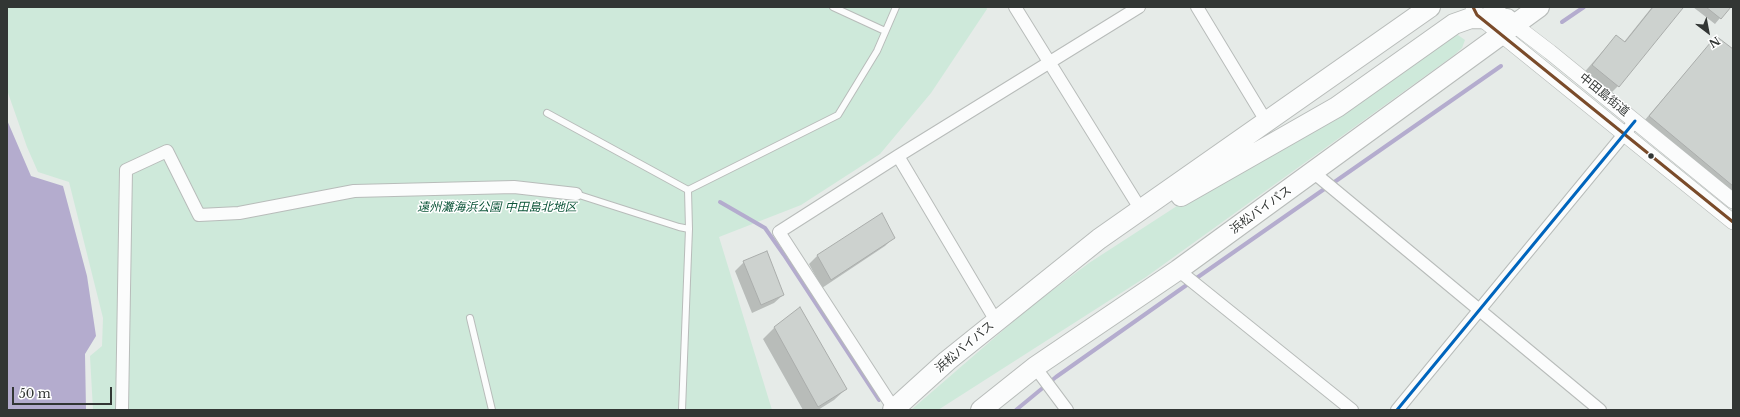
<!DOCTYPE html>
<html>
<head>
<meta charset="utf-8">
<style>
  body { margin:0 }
  #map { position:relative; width:1740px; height:417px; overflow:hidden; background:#e6ebe8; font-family:"Libre Baskerville",serif }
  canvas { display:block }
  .frame { position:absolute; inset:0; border:8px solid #323634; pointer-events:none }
  .north { position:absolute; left:1688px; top:12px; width:40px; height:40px; -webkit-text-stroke:3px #fff; paint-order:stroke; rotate:148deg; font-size:11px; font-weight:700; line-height:16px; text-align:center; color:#323634 }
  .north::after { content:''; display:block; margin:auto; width:14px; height:18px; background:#323634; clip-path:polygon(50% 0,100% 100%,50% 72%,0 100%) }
  .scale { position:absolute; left:12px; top:387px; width:100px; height:18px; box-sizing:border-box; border:2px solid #323634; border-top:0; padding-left:5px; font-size:12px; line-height:14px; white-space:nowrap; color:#323634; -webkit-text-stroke:3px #fff; paint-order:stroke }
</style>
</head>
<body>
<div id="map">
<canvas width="1740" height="417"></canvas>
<div class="frame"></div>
<div class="north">N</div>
<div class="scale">50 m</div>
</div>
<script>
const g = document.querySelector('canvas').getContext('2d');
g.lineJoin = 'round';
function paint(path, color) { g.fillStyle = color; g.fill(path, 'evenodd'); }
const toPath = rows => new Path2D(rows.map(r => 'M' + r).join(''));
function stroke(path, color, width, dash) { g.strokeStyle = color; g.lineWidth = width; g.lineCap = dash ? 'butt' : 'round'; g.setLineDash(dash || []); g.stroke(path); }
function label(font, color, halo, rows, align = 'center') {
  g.font = font + ' "Libre Baskerville","Noto Sans JP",serif'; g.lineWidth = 3; g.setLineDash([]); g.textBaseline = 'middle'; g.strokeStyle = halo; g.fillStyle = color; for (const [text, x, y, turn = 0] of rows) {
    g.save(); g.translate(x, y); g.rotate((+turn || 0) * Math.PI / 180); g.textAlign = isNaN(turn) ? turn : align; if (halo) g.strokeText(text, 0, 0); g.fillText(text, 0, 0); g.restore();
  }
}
const green = toPath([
  [7,7,986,7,987,9,931,93,880,154,801,205,719,237,772,410,93,410,90,356,102,346,103,318,69,182,38,172,27,147,7,90],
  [1455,33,1465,40,1462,48,1453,56,1146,277,938,410,911,410,1030,307,1089,263,1217,180]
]);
const water = toPath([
  [7,120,31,176,63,186,87,276,96,336,85,354,86,410,7,410]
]);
const shadow = toPath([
  [1652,7,1680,7,1618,86,1607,97,1581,76,1616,36,1624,42],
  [1693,7,1729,7,1715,24],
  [1716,37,1731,50,1733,49,1733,207,1638,128],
  [894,237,885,246,822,288,809,264,818,255],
  [744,262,783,295,774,303,752,313,735,271],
  [800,309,846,389,834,400,818,410,803,410,763,339,774,328]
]);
const stream = toPath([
  [1562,22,1584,7],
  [720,202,765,228,784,255,879,400],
  [1016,410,1056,377,1198,277,1501,66]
]);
const building = toPath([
  [1653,7,1681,7,1683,8,1619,87,1592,65,1616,35,1625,42,1653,7],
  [1706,7,1731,7,1721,19,1706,7],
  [1716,36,1733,49,1733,186,1649,116,1716,36],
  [882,213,895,238,831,280,817,255,882,213],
  [767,251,784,295,761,305,743,261,767,251],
  [800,307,847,389,818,407,774,327,800,307]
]);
const service = toPath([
  [833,7,885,31],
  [547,113,688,190],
  [688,190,838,115,877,51,896,7],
  [576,194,679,227,689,229],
  [470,318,492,410],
  [682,410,689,229,688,190]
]);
const minor = toPath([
  [1015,7,1141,210],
  [1197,7,1266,121],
  [898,156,996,321],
  [1313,172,1600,410],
  [1178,270,1352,410],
  [1035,367,1067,410],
  [894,409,779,232,898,156,1139,7],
  [122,410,126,170,167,151,199,215,239,213,354,191,514,187,576,194],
  [1397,410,1635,121]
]);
const tertiary = toPath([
  [1473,7,1477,15,1733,222],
  [1491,7,1550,52,1733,201]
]);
const trunk = toPath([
  [1181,196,1337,107,1454,24,1471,18,1507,19],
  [893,410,947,361,1099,239,1430,7],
  [981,410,1035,367,1178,270,1539,7]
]);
const bus1 = toPath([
  [1473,7,1477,15,1733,222]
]);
const bus2 = toPath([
  [1397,410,1635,121]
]);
const markers = [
  [1651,156,3.5,"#323634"]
];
const streetNames = [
  ["中田島街道",1604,95,39],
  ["浜松バイパス",1261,210,-36],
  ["浜松バイパス",965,347,-40]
];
const parkNames = [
  ["遠州灘海浜公園 中田島北地区",497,208]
];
paint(green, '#cee9da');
paint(water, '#b4acce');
paint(shadow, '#0003');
stroke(stream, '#b4acce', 4);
paint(building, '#cdd2cf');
stroke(building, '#aaadab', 1);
stroke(service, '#b8bcba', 8);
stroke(minor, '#b8bcba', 14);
stroke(tertiary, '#b8bcba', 16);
stroke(trunk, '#b8bcba', 22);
stroke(service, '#fbfcfc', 6);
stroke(minor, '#fbfcfc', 12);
stroke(tertiary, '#fbfcfc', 15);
stroke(trunk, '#fbfcfc', 20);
stroke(bus1, '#7a4b2a', 3);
stroke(bus2, '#0065bd', 3);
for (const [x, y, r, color] of markers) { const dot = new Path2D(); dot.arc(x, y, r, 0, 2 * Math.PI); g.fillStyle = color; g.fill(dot); stroke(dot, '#fff', 1.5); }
label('12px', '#323634', '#fff', streetNames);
label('italic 12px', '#0c5539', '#fff', parkNames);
</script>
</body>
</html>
